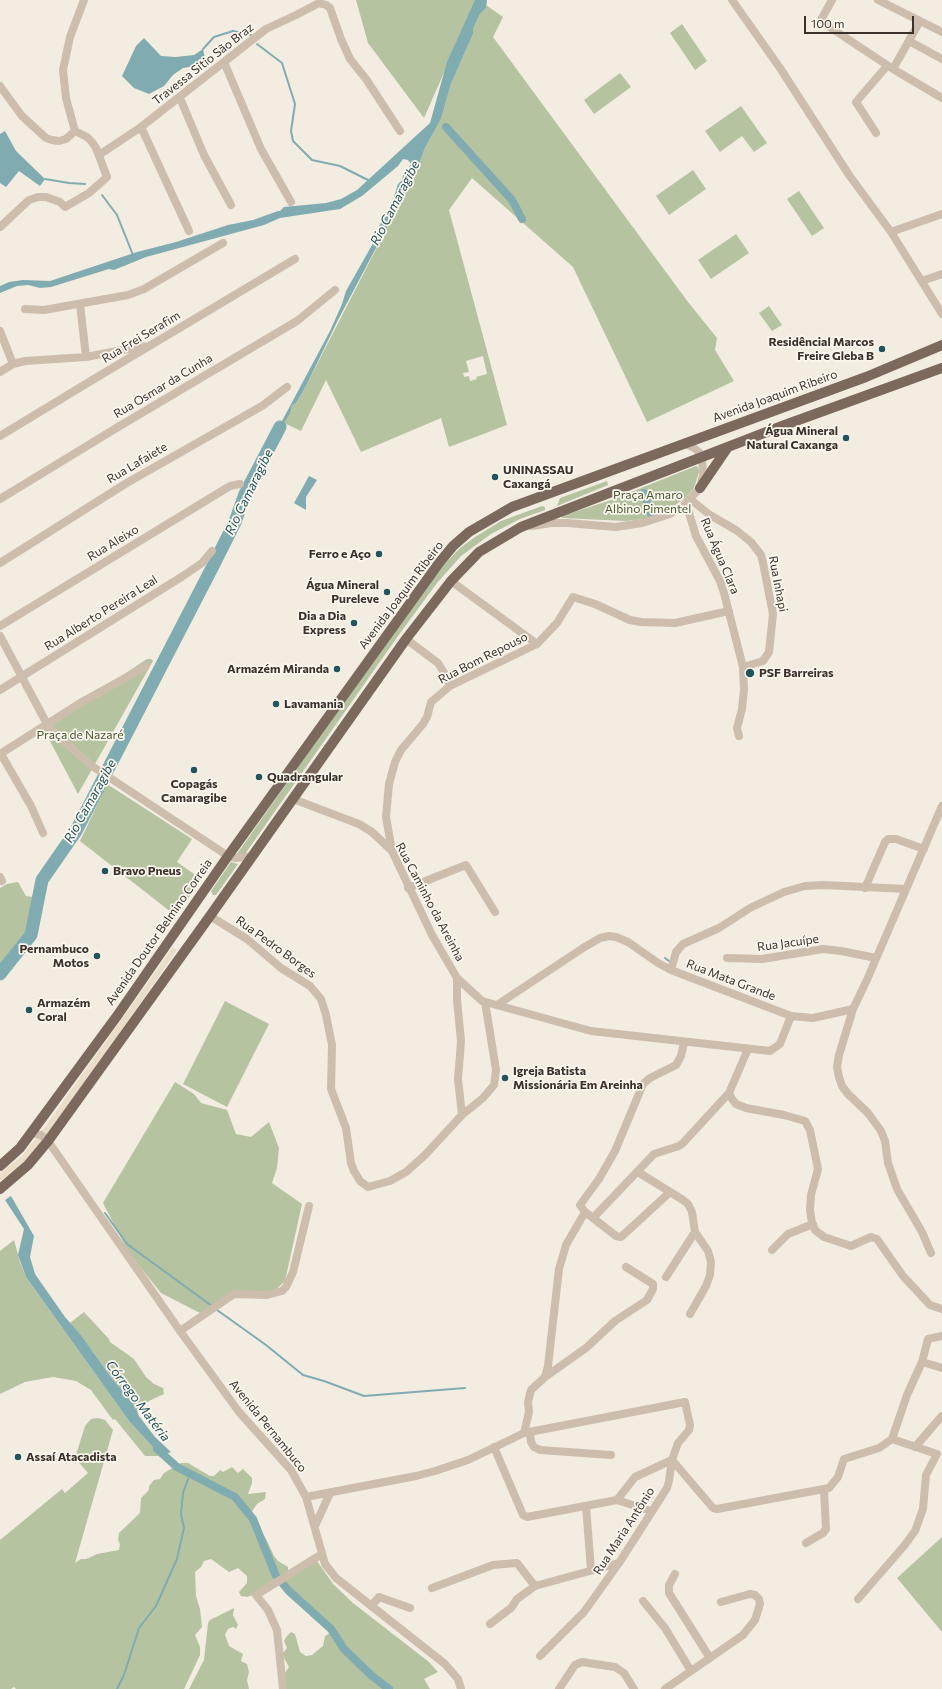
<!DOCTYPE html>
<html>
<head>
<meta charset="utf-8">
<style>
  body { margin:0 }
  #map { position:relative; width:942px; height:1689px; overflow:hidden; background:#f3ece1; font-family:Commissioner,sans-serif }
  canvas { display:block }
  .scale { position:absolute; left:804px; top:16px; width:110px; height:18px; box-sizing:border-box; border:2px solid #3a312b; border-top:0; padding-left:5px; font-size:12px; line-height:14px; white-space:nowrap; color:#3a312b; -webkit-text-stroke:3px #fbf6ee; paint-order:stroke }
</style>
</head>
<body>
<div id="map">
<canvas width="942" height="1689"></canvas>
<div class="scale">100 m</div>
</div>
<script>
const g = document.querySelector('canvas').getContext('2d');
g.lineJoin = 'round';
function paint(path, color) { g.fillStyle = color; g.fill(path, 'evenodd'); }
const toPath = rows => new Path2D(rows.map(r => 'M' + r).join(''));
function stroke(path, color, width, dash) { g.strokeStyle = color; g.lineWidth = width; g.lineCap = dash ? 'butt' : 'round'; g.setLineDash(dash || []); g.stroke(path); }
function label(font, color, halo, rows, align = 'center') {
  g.font = font + ' Commissioner,sans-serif'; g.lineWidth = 3.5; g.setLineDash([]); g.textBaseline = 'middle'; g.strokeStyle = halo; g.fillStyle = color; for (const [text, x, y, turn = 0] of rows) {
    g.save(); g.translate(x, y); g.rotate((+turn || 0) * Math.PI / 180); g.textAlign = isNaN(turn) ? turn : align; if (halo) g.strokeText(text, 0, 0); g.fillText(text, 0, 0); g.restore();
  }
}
const green = toPath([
  [356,0,476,0,424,118,368,43],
  [486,5,503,17,493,37,688,302,717,338,715,350,734,381,647,422,573,267,472,178,449,210,507,425,449,447,441,418,361,452,326,380,301,431,284,423,292,405,296,403,307,384,417,169,425,148,441,119,451,84,473,34,473,29,480,14,486,8],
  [483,356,487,374,476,377,477,379,470,381,469,376,464,377,463,373,469,372,466,361],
  [682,24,707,61,695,70,670,33],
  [620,73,631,87,594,114,584,100],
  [741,106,767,143,754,152,742,136,720,152,705,131],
  [693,170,706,189,669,215,656,196],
  [799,191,824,228,812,236,787,199],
  [736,234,749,253,711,279,698,260],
  [769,306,782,325,772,331,759,313],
  [696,466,698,467,699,472,694,488,685,498,671,508,657,515,644,519,626,521,562,518,562,516,611,500],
  [607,481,608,485,557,506,560,498],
  [542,506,545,507,545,510,520,519,491,534,461,556,437,583,398,636,245,854,237,854,405,615,442,567,460,548,475,537,501,521],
  [147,659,151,659,153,661,78,794,43,728],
  [107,784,192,839,177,862,201,879,176,916,80,841],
  [231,862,238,864,216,895,213,895,211,891],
  [18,882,26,896,39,898,31,935,0,974,0,888,7,884],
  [225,1001,269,1024,227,1107,183,1084],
  [175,1082,194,1094,201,1103,227,1110,236,1134,251,1137,269,1122,279,1148,277,1168,272,1183,302,1204,285,1281,270,1295,240,1291,200,1313,161,1293,129,1253,103,1203],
  [14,1240,20,1262,26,1277,129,1421,161,1456,145,1456,115,1419,113,1420,91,1390,76,1381,53,1377,25,1382,0,1394,0,1251],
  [84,1312,109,1339,110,1342,134,1359,146,1377,154,1384,163,1388,164,1394,149,1401,137,1411,129,1397,113,1380,81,1335,70,1323],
  [98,1418,105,1420,113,1430,75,1563,81,1559,86,1559,97,1554,119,1550,120,1544,118,1540,119,1533,140,1513,141,1498,149,1490,149,1486,154,1480,160,1479,164,1473,181,1463,188,1463,210,1476,214,1476,220,1470,223,1472,232,1467,238,1473,243,1469,252,1478,252,1483,248,1494,266,1492,265,1499,257,1504,251,1513,267,1541,274,1556,278,1561,288,1567,288,1571,256,1594,247,1597,241,1596,239,1592,247,1583,247,1576,238,1568,229,1572,211,1559,204,1561,201,1567,195,1572,196,1596,200,1609,202,1627,195,1635,200,1647,200,1655,184,1689,16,1689,14,1687,11,1689,0,1689,0,1540,62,1489,65,1493,88,1473,75,1458,85,1426,91,1419],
  [942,1537,942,1632,897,1578],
  [317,1561,333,1584,353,1603,429,1662,438,1672,424,1679,430,1689,286,1689,284,1674,289,1667,282,1654,287,1648,284,1641,287,1636,291,1632,295,1634,300,1652,306,1656,312,1655,323,1646,325,1636,330,1633,285,1593,279,1583],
  [234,1608,233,1615,238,1625,236,1629,233,1627,228,1629,225,1635,229,1646,243,1654,241,1661,247,1664,249,1672,247,1680,249,1689,189,1689,204,1660,208,1623,210,1620]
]);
const plaza = toPath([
  [173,947,177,950,59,1120,22,1165,0,1181,0,1173,22,1156,45,1127]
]);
const water = toPath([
  [475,0,487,0,486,8,480,14,473,29,473,34,451,84,441,119,425,148,417,169,395,212,338,320,307,384,296,403,292,405,290,413,273,442,272,441,282,421,330,331,342,304,346,291,372,245,383,217,391,206,398,184,402,180,403,176,411,164,408,160,403,159,398,166,362,196,340,209,280,218,264,225,146,257,114,270,109,269,51,287,40,288,28,285,17,286,0,293,0,286,9,282,23,280,50,281,137,252,176,242,228,225,253,220,278,211,280,211,284,207,326,203,341,199,357,190,430,123,447,62],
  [144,38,161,56,176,57,194,55,203,49,206,64,183,68,173,75,164,86,149,94,134,88,122,76,136,46],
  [5,131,16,151,45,179,40,186,19,171,6,187,0,183,0,134],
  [309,476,317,480,306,497,306,510,294,503],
  [11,1196,34,1236,30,1257,35,1274,65,1317,81,1335,113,1380,129,1397,137,1411,139,1416,155,1437,171,1452,161,1456,129,1421,26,1277,18,1255,24,1229,5,1200]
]);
const stream = toPath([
  [257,44,282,63,295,104,291,131,293,141,312,160,340,166,370,181],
  [203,49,214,37,233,31,251,35],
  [45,179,69,183,85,184],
  [102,195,117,215,133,255],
  [665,958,669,961],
  [105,1213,127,1244,212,1306],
  [217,1310,266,1345,303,1375,324,1381,364,1396,465,1388],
  [117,1689,124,1675,139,1628,156,1606,177,1559,184,1528,181,1514,183,1493,190,1474]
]);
const canal = toPath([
  [446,127,512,200,522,219],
  [644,493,651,514],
  [157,1449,177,1467,235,1497,253,1519,276,1576,289,1591,331,1629,344,1649,372,1676,389,1689]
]);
const river = toPath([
  [0,974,31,935,42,880,76,831,213,566,235,522,245,494,280,427]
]);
const minor = toPath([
  [732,0,780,68,849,175,891,232,942,314],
  [832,0,822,18,825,24,893,69,942,98],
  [878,0,942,32],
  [909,41,942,59],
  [224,62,261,149,291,202],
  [893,69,920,21],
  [0,86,22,116,46,138,52,140,59,141,66,139,75,131],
  [180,98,204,155,231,205],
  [141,127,189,231],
  [75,131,66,98,63,70,70,37,84,0],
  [876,133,856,102,887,66],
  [99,155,141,127,266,29,296,15,319,3,326,5,330,8,341,39,350,59,366,79,400,131],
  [0,227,29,200,38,197,46,197,60,202,65,207,89,193,107,177,96,148,92,142,87,137,75,131],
  [891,232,942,214],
  [922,281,942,274],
  [80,304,86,357],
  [25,309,44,310,128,295,144,289,223,243],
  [0,331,13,364],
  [0,372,13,364,25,361,86,357,143,346],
  [0,436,89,382,295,259],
  [0,499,118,427,297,321,335,290],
  [690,499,710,515,736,530,751,542,761,555,763,563,773,614,769,652,763,661,743,667],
  [686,503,696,536,720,581,724,593,743,667,744,690,742,709,737,728,739,736],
  [532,526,551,523,567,523,616,527,642,523,670,514,684,505,700,488,703,475,702,458,700,453,694,448,684,443],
  [0,563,125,484,262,406,287,387],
  [451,581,537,644],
  [0,626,230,486,240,484],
  [0,636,47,724,60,738,92,766,228,856,236,858,253,856],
  [406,639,438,663,446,676,450,686],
  [0,690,183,576,202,563,212,551],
  [0,754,82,702,145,667],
  [1,754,31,806,43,833],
  [293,799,359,824,372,832,392,851,432,935,457,978,482,1001,591,1031,770,1051,780,1044,791,1016],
  [392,851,386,817,389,784,395,762,401,750,423,724,427,717,431,702,450,686,537,644,557,623,573,597,595,604,630,620,641,622,675,623,729,611],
  [0,877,2,881],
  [408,888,466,865,495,912],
  [865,888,885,842,888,839,896,839,924,849],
  [210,916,247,939,281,968,310,986,321,999,326,1015,332,1045,331,1089,346,1128,351,1163,354,1171,360,1181,368,1187,390,1181,406,1172,425,1155,462,1115,483,1098,494,1085,496,1070,485,1002],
  [727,958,762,959,823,949,841,951,876,958],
  [671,970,676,952,683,944,719,928,750,908,784,892,805,886,823,885,906,889],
  [457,978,457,1000,461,1041,458,1079,462,1115],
  [497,1005,583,948,600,938,609,936,616,937,628,942,658,963,671,970,791,1016,813,1018,853,1009,866,982,942,806],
  [853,1009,839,1055,837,1067,839,1077,842,1086,848,1094,868,1113,881,1131,885,1141,888,1163,897,1189,922,1232,931,1253],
  [748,1049,729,1093,732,1099,736,1104,746,1108,784,1115,805,1121,810,1130,818,1169,811,1195,810,1210,812,1223,815,1230,824,1237,851,1246,871,1237,877,1239,903,1276,930,1305,942,1309],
  [31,1133,41,1135,48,1141,180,1331,239,1412,291,1470,306,1497,325,1564,336,1578,445,1664,458,1679,461,1689],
  [638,1172,683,1200,688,1204,692,1212,695,1232,666,1277],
  [585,1212,593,1218,654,1154,679,1146,683,1143,729,1093],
  [593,1218,616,1236,621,1237,669,1193],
  [772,1250,788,1234,813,1224],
  [690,1314,706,1286,710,1275,711,1262,708,1251,695,1232],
  [180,1331,234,1294,267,1295,282,1291,286,1287,293,1272,309,1206],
  [922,1362,942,1368],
  [545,1377,586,1348,615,1321,647,1300,653,1289,653,1284,626,1267],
  [530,1432,531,1442,534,1447,540,1450,611,1455],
  [524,1433,685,1402,690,1425,689,1430,678,1443,672,1460,669,1481,667,1488,619,1563,584,1612,540,1656],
  [494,1447,523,1515,527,1517,617,1500,651,1511],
  [915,1447,942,1416],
  [306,1497,416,1476,435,1471,468,1460,524,1433,529,1412,528,1402,531,1390,545,1377,548,1366,559,1269,566,1245,585,1212,580,1205,599,1179,615,1151,643,1084,650,1078,676,1065,681,1056,684,1043],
  [617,1500,635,1477,672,1460,713,1508,717,1509,829,1488,838,1477,844,1459,879,1448,892,1439,907,1395,922,1362,928,1339,942,1336],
  [586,1506,591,1570],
  [315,1526,330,1493],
  [806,1543,823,1533,826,1529,824,1490],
  [675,1574,669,1585,669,1593,710,1658],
  [432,1588,493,1565,517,1563,535,1586,619,1563],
  [858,1599,904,1546,915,1531,923,1509,926,1475,937,1454,892,1439],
  [643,1601,665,1628,691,1671],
  [371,1606,379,1597,410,1608],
  [490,1624,511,1608,517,1599,535,1586],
  [283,1689,277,1630,268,1610,256,1595,322,1554],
  [559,1689,575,1665,582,1662,615,1667,624,1673,634,1689],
  [665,1689,743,1635,755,1620,760,1604,759,1599,755,1595,750,1594,721,1602]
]);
const major = toPath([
  [700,488,728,447],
  [0,1166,20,1148,117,1016,228,856,439,563,453,546,469,532,512,507,866,377,942,345],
  [0,1189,28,1165,48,1141,210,916,406,639,451,581,479,552,521,527,782,426,942,368]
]);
const markers = [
  [882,349,4,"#21545c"],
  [846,438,4,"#21545c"],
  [495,477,4,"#21545c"],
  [379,554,4,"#21545c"],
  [387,592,4,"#21545c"],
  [354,623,4,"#21545c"],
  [337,669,4,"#21545c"],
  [750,673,5,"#21545c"],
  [276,704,4,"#21545c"],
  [194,770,4,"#21545c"],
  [259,777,4,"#21545c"],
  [105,871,4,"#21545c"],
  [97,956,4,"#21545c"],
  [29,1010,4,"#21545c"],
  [505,1078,4,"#21545c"],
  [18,1457,4,"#21545c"]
];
const streetNames = [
  ["Travessa Sitio São Braz",203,64,-38],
  ["Rua Frei Serafim",141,337,-31],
  ["Rua Osmar da Cunha",163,386,-31],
  ["Avenida Joaquim Ribeiro",775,396,-20],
  ["Rua Lafaiete",137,463,-31],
  ["Rua Aleixo",113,543,-31],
  ["Rua Água Clara",720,556,67],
  ["Rua Inhapi",778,584,79],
  ["Avenida Joaquim Ribeiro",401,595,-53],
  ["Rua Alberto Pereira Leal",101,613,-32],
  ["Rua Bom Repouso",483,658,-27],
  ["Rua Caminho da Areinha",430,902,62],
  ["Avenida Doutor Belmino Correia",159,932,-55],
  ["Rua Jacuípe",788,943,-8],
  ["Rua Pedro Borges",276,947,36],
  ["Rua Mata Grande",731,980,21],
  ["Avenida Pernambuco",268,1426,51],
  ["Rua Maria Antônio",624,1531,-57]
];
const poiNames = [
  ["Residêncial Marcos",874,342,"right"],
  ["Freire Gleba B",874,356,"right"],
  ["Água Mineral",838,431,"right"],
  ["Natural Caxanga",838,445,"right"],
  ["UNINASSAU",503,470],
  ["Caxangá",503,484],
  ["Ferro e Aço",371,554,"right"],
  ["Água Mineral",379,585,"right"],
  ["Pureleve",379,599,"right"],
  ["Dia a Dia",346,616,"right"],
  ["Express",346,630,"right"],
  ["Armazém Miranda",329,669,"right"],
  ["PSF Barreiras",759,673],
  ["Lavamania",284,704],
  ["Quadrangular",267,777],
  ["Copagás",194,784,"center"],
  ["Camaragibe",194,798,"center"],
  ["Bravo Pneus",113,871],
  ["Pernambuco",89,949,"right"],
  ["Motos",89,963,"right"],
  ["Armazém",37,1003],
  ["Coral",37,1017],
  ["Igreja Batista",513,1071],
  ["Missionária Em Areinha",513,1085],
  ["Assaí Atacadista",26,1457]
];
const parkNames = [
  ["Praça Amaro",648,495],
  ["Albino Pimentel",648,509],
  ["Praça de Nazaré",80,735]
];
const waterNames = [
  ["Rio Camaragibe",395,203,-63],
  ["Rio Camaragibe",249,492,-64],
  ["Rio Camaragibe",90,801,-61],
  ["Córrego Matéria",138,1401,53]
];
paint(green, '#b5c3a1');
paint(plaza, '#ebdec9');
paint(water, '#80acb1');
stroke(stream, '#80acb1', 2);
stroke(canal, '#80acb1', 8);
stroke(river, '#80acb1', 13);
stroke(minor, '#ccbdad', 8);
stroke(major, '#7c695d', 10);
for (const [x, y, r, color] of markers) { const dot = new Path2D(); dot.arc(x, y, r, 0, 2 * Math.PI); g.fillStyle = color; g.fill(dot); stroke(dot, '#fbf6ee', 1.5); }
label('12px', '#3a312b', '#fbf6ee', streetNames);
label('bold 12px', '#3a312b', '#fbf6ee', poiNames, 'left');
label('12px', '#47592f', '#fbf6ee', parkNames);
label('italic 13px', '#21545c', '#fbf6ee', waterNames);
</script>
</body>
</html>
